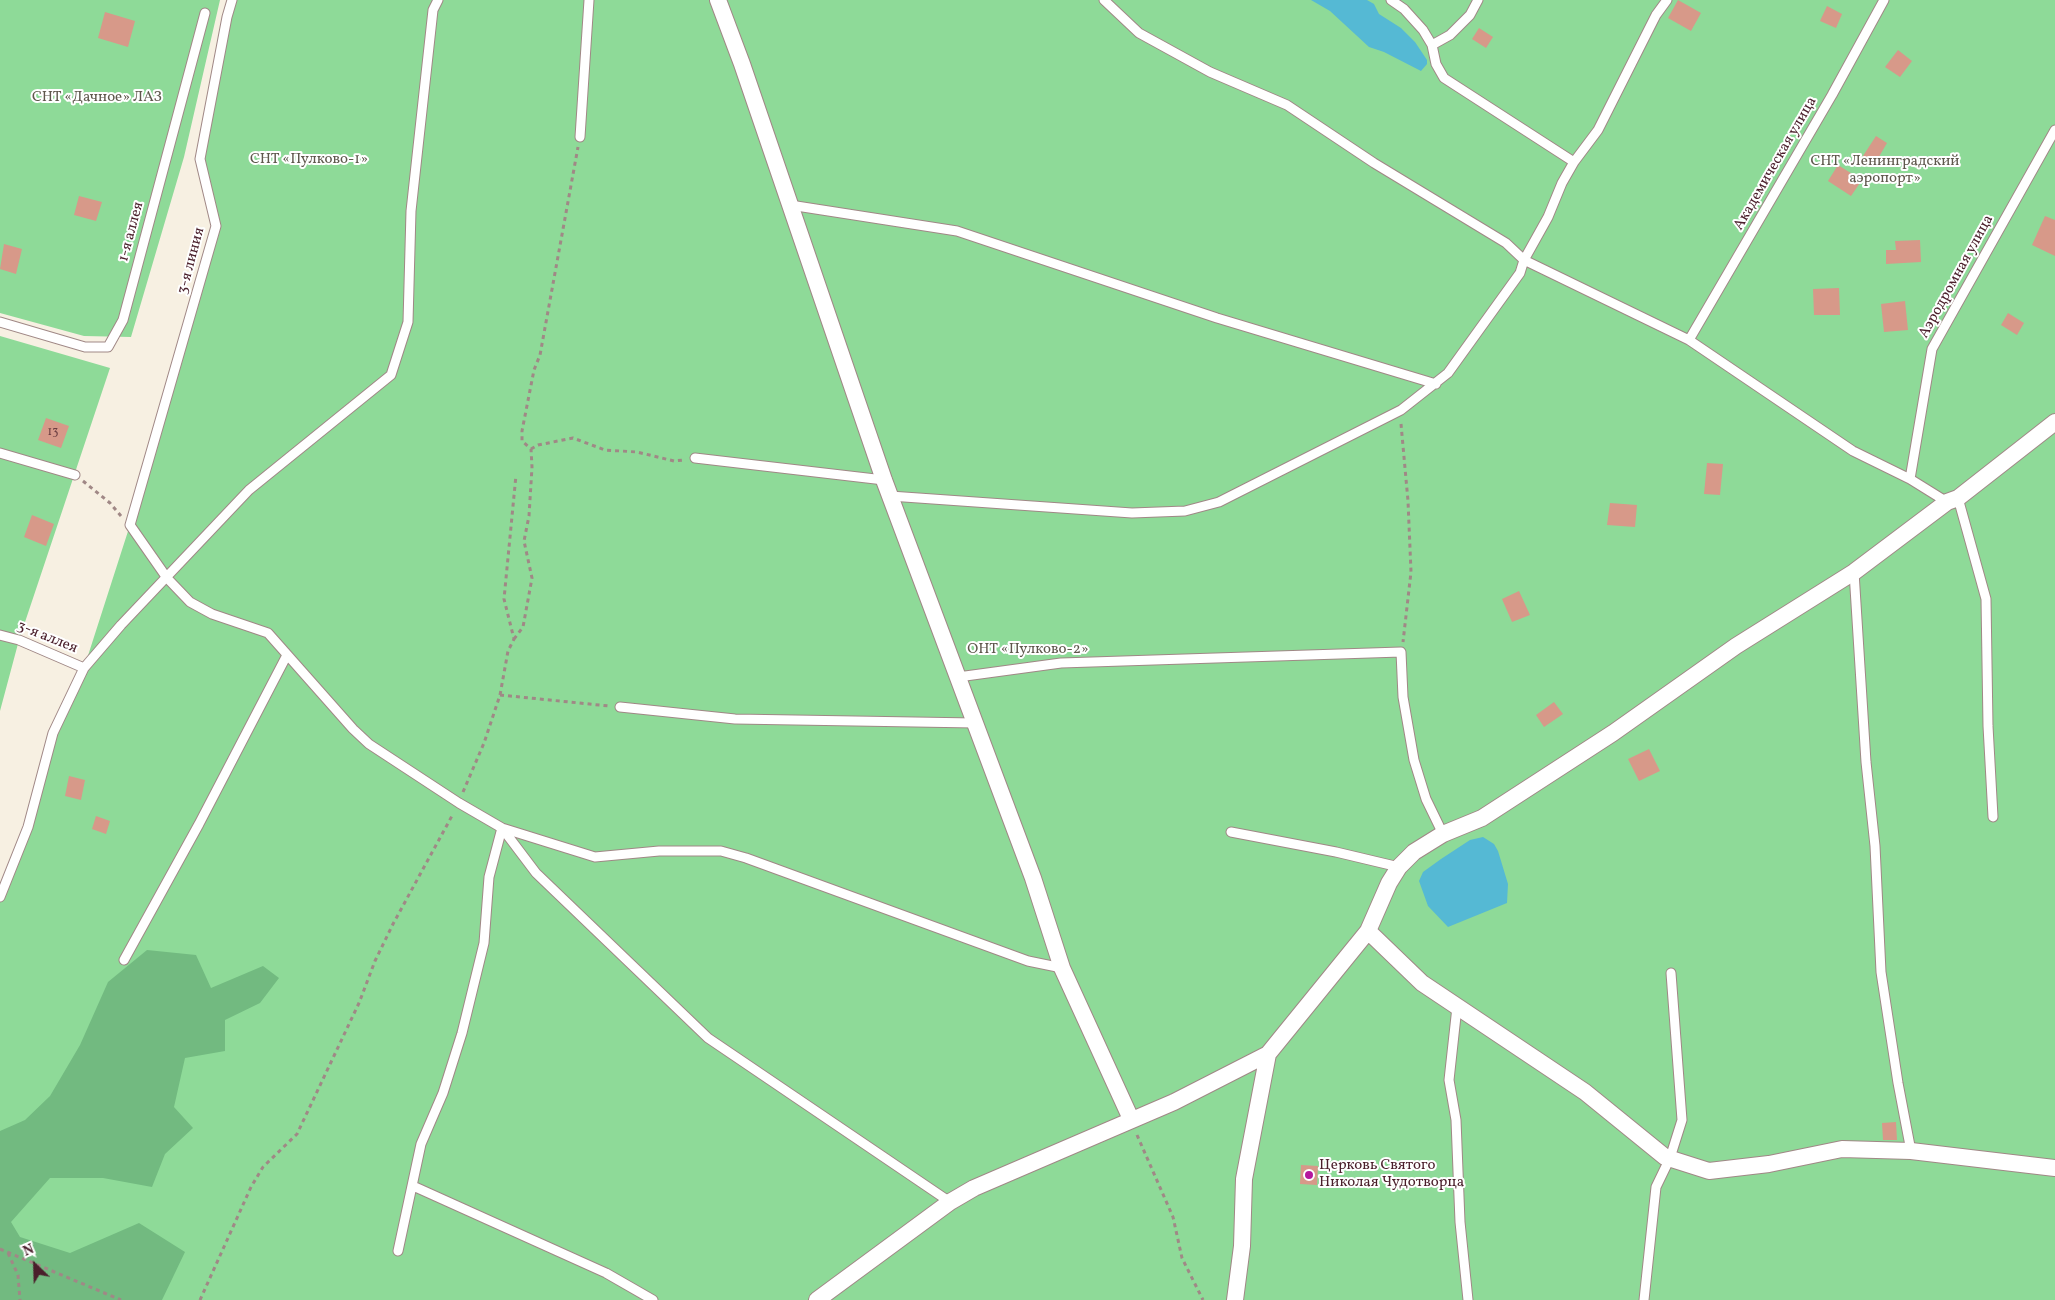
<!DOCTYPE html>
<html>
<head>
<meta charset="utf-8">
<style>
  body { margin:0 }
  #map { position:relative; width:2055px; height:1300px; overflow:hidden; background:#f7f0e2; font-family:Vollkorn,serif }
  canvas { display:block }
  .north { position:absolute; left:10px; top:1240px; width:50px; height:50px; -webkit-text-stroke:4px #fff; paint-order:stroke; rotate:336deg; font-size:14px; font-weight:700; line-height:20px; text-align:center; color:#4a1f2b }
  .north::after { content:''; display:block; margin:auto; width:18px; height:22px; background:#4a1f2b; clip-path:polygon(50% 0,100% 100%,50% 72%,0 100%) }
</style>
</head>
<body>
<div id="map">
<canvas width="2055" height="1300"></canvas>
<div class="north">N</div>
</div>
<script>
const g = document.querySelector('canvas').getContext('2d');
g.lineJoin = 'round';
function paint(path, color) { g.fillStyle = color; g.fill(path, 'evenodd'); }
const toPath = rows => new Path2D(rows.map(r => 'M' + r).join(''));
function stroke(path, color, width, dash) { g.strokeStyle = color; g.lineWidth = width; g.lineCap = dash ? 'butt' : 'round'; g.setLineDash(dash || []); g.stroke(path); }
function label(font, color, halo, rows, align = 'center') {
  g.font = font + ' Vollkorn,serif'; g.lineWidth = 4; g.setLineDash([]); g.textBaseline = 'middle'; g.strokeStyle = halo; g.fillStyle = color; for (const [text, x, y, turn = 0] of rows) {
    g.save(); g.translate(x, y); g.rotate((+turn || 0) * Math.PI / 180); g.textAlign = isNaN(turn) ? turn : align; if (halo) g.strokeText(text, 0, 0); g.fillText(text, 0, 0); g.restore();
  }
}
const green = toPath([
  [0,0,220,0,184,157,131,337,84,336,0,313],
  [232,0,2055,0,2055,1300,0,1300,0,897,28,827,53,733,84,668,130,525,216,226,200,159],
  [0,336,110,368,19,640,0,711]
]);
const forest = toPath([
  [147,950,196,955,211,988,263,966,279,978,260,1003,225,1020,225,1051,185,1058,174,1107,193,1128,165,1154,152,1187,103,1178,50,1178,11,1222,20,1237,70,1253,139,1223,185,1252,162,1300,0,1300,0,1131,25,1120,50,1096,80,1045,108,982]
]);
const water = toPath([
  [1311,0,1367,0,1374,4,1379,14,1401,28,1415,42,1427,60,1427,64,1421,71,1384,52,1369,47,1330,11],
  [1483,837,1494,844,1498,851,1508,884,1507,903,1448,927,1428,906,1419,881,1423,872,1441,859,1470,840]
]);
const building = toPath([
  [1678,0,1701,13,1691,31,1668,18],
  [1827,6,1842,14,1836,28,1820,21],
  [105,12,135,21,128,47,98,38],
  [1479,28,1493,37,1486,48,1472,39],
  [1898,50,1912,61,1900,77,1885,67],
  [1876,136,1887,143,1873,167,1861,159],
  [1838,165,1862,180,1851,196,1828,181],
  [79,196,102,202,96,221,74,215],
  [2045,216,2055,220,2055,256,2032,245],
  [1920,240,1921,262,1886,264,1886,250,1896,250,1895,241],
  [4,244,22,249,16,274,0,269],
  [1839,288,1840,315,1814,315,1813,289],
  [1905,301,1908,330,1884,332,1881,304],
  [2008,313,2024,323,2017,335,2001,325],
  [46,418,69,426,61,448,38,440],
  [1707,463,1723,464,1720,495,1704,494],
  [1610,503,1637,505,1635,527,1607,525],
  [32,515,54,524,46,546,24,537],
  [1519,591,1530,615,1512,622,1502,599],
  [1554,702,1563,714,1544,727,1536,715],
  [1649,749,1660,771,1639,781,1628,759],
  [69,776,85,780,81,800,65,796],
  [96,816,110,821,106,834,92,829],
  [1896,1122,1897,1140,1883,1140,1882,1123],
  [1301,1165,1318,1166,1317,1185,1300,1184]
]);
const path = toPath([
  [1401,424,1408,501,1411,572,1403,642],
  [531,449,538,445,573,438,605,450,637,452,674,461,684,460],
  [83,481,110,503,121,516],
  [514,639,523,627,532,578,524,541,529,516,532,467,531,449,522,441,522,431,534,370,540,355,578,147],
  [500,695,609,706],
  [463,792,484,743,500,695,508,651,514,639,504,599,516,475],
  [1137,1135,1173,1217,1182,1258,1203,1300],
  [0,1249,121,1300],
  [8,1253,18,1275,20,1300],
  [200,1300,251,1187,263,1167,297,1134,359,1003,375,961,393,924,453,814]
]);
const service = toPath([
  [232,0,227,17,200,159,216,226,130,525,167,578,190,602,212,614,268,633,353,729,369,744,459,803,502,828,595,857,659,851,721,851,746,858,1028,961,1062,968],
  [1104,0,1139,33,1210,72,1287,105,1374,163,1506,243,1524,260,1689,340,1853,451,1910,479,1947,502],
  [1391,0,1404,9,1423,30,1432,45,1436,64,1444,78,1574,162],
  [1432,45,1450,35,1470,15,1478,0],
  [580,137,589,0],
  [790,205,957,231,1217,318,1436,384],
  [0,322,85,347,108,347,123,320,205,13],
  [1689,340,1832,95,1884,0],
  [0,453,75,475],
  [695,458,884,480],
  [1910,479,1932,349,2055,130],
  [890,496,1132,513,1185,511,1219,502,1401,410,1448,373,1520,273,1524,260,1548,217,1562,183,1574,162,1598,130,1656,15,1667,0],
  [1958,498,1986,599,1988,726,1993,817],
  [1854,572,1866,762,1875,846,1881,972,1898,1083,1911,1151],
  [0,635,19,640,84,668],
  [958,677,1061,663,1401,652,1403,697,1414,760,1426,799,1443,834],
  [620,707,735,719,975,723],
  [502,828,536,873,708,1038,950,1202],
  [1231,832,1336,852,1399,867],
  [0,897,28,827,53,733,84,668,121,625,249,490,391,375,408,322,411,211,433,10,438,0],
  [124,960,199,824,287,655],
  [1457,1007,1449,1080,1456,1120,1460,1222,1468,1300],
  [413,1186,606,1273,653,1300],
  [398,1251,421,1144,443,1093,462,1033,484,943,489,877,502,828],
  [1644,1300,1656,1187,1670,1158,1682,1120,1671,973]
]);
const minor = toPath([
  [718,0,742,64,884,480,1033,878,1062,968,1131,1119],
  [1368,931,1422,983,1585,1092,1665,1157,1709,1171,1769,1164,1842,1149,1911,1151,2055,1168],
  [817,1300,950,1202,974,1188,1174,1102,1268,1054,1368,931,1389,883,1399,867,1414,852,1443,834,1482,818,1613,733,1736,646,1854,572,1947,502,1958,498,2055,422],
  [1235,1300,1242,1246,1244,1179,1268,1054]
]);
const markers = [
  [1309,1175,5,"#b5179e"]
];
const numberNames = [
  ["13",53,433]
];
const parkNames = [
  ["СНТ «Дачное» ЛАЗ",97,98],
  ["СНТ «Пулково-1»",309,160],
  ["СНТ «Ленинградский",1885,162],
  ["аэропорт»",1885,179],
  ["ОНТ «Пулково-2»",1028,650]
];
const streetNames = [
  ["Академическая улица",1776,164,-60],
  ["1-я аллея",132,232,-75],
  ["3-я линия",192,261,-75],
  ["Аэродромная улица",1957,277,-61],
  ["3-я аллея",47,638,22]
];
const poiNames = [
  ["Церковь Святого",1319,1166],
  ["Николая Чудотворца",1319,1183]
];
paint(green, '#8eda98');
paint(forest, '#72ba80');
paint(water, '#55b9d4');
paint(building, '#d79989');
stroke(service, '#a08886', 11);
stroke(minor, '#a08886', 18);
stroke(path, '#a08886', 3, [4, 4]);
stroke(service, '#fff', 9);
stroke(minor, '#fff', 16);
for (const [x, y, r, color] of markers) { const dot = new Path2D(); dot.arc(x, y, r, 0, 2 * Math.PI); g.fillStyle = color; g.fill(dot); stroke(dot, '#fff', 2); }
label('12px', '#6d3e42', null, numberNames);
label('15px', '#5e574c', '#fff', parkNames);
label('15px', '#4a1f2b', '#fff', streetNames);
label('15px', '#4a1f2b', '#fff', poiNames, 'left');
</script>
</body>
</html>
